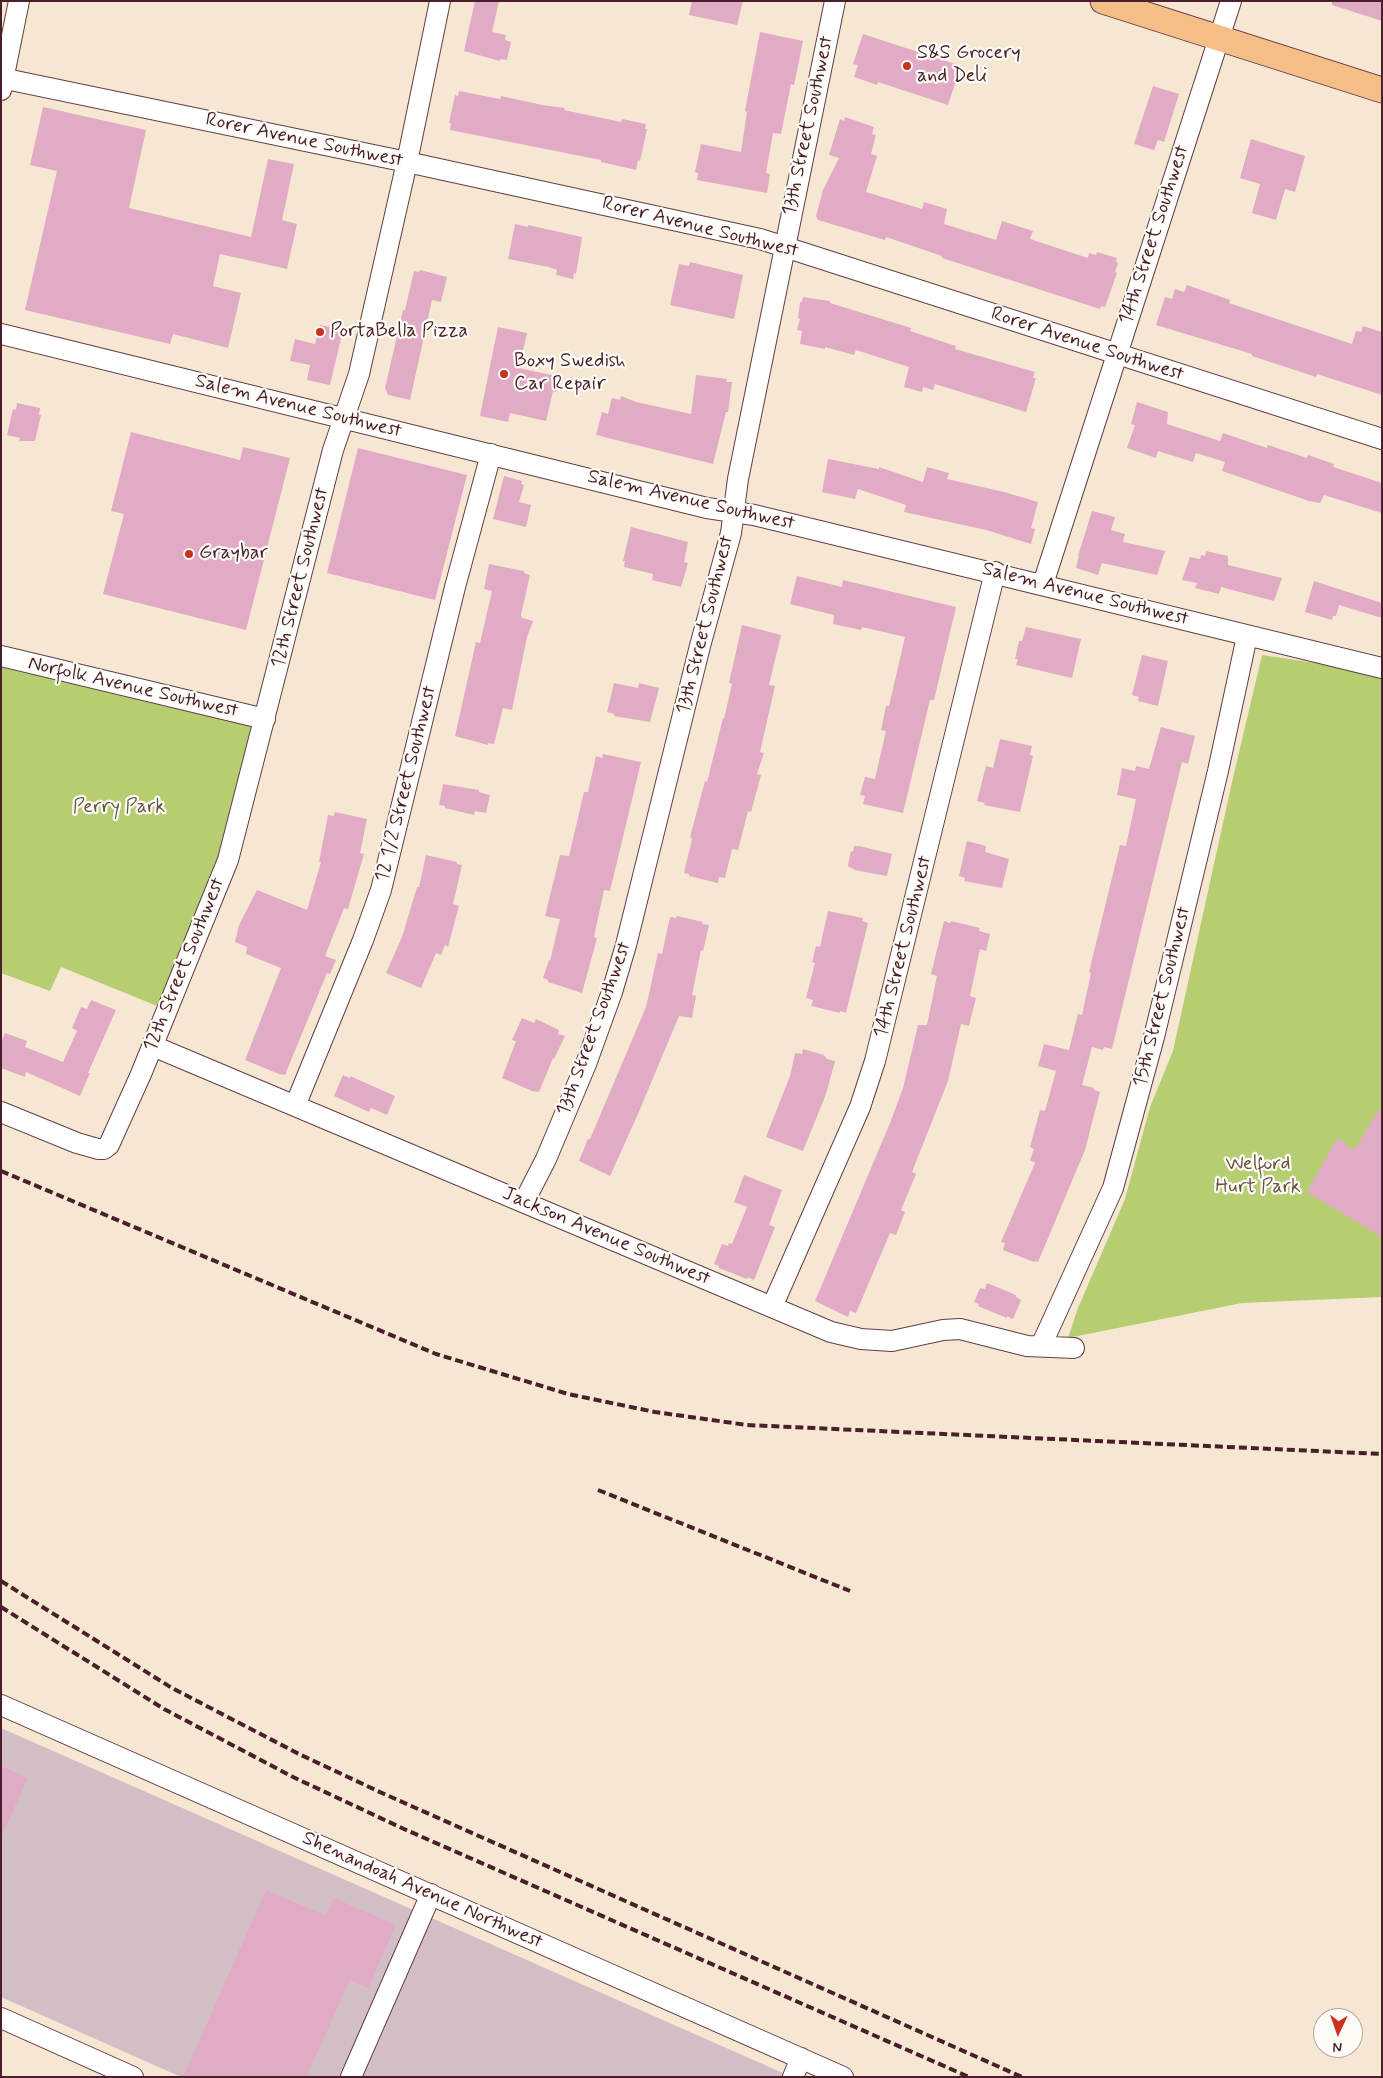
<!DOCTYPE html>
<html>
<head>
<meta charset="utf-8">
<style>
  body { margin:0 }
  #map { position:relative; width:1383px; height:2078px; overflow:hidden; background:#f6e7d2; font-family:Mynerve,sans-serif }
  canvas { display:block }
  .frame { position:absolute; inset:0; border:2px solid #4a1f2b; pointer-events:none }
  .north { position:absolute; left:1313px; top:2008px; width:50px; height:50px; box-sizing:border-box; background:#fdfcf7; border:1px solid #b5a4a5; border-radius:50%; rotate:183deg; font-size:14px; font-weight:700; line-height:20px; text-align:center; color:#4a1f2b }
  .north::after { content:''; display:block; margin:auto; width:18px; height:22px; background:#c8321e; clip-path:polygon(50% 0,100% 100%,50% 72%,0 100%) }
</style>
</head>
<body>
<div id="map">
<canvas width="1383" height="2078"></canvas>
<div class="frame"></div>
<div class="north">N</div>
</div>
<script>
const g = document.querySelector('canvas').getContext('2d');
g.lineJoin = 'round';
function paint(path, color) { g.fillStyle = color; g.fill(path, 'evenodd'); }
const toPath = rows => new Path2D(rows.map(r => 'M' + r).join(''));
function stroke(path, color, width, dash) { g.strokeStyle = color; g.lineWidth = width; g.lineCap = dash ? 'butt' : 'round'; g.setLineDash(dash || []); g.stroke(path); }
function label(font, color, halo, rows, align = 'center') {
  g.font = font + ' Mynerve,sans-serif'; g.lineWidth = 4.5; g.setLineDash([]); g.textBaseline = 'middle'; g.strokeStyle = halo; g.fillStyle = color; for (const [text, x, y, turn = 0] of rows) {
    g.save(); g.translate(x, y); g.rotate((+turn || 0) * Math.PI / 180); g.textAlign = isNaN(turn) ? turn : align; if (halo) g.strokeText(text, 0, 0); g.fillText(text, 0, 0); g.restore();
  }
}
const industrial = toPath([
  [1,1728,792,2077,181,2077,1,1997]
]);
const green = toPath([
  [1262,655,1382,673,1382,1297,1242,1303,1068,1338,1078,1308,1125,1199,1150,1107,1173,1051,1232,782],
  [1,656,265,719,167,1010,61,967,50,991,1,973]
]);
const building = toPath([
  [475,1,499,1,492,32,506,35,505,40,511,42,507,60,500,59,500,61,464,51],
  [692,1,743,1,737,25,689,15],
  [1332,1,1382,1,1382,21,1332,5],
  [760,32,803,41,794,85,791,84,781,134,773,133,766,173,770,174,767,193,697,180,698,173,695,172,701,144,741,152,747,112,745,111],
  [863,34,961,66,948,105,878,82,877,85,854,77,858,65,853,64],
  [1153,86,1179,94,1164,142,1158,140,1154,150,1134,144],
  [459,91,500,99,501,96,542,105,565,108,564,110,621,122,622,119,646,124,645,129,647,129,640,161,638,160,636,170,601,162,601,160,450,130,451,123,449,123,455,95,458,96],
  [43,107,146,130,129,208,251,237,268,159,294,164,282,220,297,224,287,269,220,254,213,286,241,293,228,348,173,334,170,344,25,310,57,171,30,165],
  [845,117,874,127,872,134,876,135,871,154,877,156,866,192,922,209,924,202,947,209,944,224,996,240,1002,221,1033,231,1030,239,1088,258,1089,253,1096,255,1097,252,1117,258,1116,262,1118,263,1115,272,1117,273,1105,307,1101,306,1100,309,942,258,942,256,886,237,885,240,818,220,816,216,823,190,839,158,829,155,840,119,844,121],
  [1251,139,1305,156,1295,192,1285,189,1276,220,1252,213,1260,184,1240,178],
  [515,224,528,227,528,225,582,237,576,274,574,273,573,279,556,275,557,270,549,267,508,259],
  [690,262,743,275,734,319,670,305,679,264,689,266],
  [420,270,447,277,441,302,432,300,410,400,388,395,385,388,403,310,405,310,414,271,419,272],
  [1187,285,1230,300,1229,303,1352,344,1356,331,1361,332,1363,326,1382,332,1382,395,1317,374,1316,377,1252,356,1252,354,1156,325,1165,297,1172,299,1175,289,1184,292],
  [803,297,830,301,830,303,911,328,910,331,956,346,955,349,1035,372,1033,378,1036,378,1026,412,935,384,933,390,923,387,922,392,904,387,909,367,856,350,854,355,825,347,825,349,800,344,802,331,797,330,800,319,798,318,800,302,802,302],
  [320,325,343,330,330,385,307,380,310,365,290,361,295,339,315,344],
  [498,327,527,333,519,368,560,377,556,392,553,391,546,421,510,413,508,422,480,416],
  [696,375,727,379,726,382,732,382,728,412,726,412,713,464,596,435,602,412,608,414,612,398,620,400,621,396,636,402,691,414],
  [1137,402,1168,412,1167,424,1220,441,1223,433,1267,448,1268,445,1307,458,1308,455,1334,464,1333,467,1382,483,1382,513,1324,495,1320,503,1309,501,1222,471,1225,462,1196,453,1193,462,1158,451,1156,458,1127,448,1135,425,1131,424],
  [17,403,40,408,39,415,41,415,35,441,19,441,20,438,7,435,13,409,16,410],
  [131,432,240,460,243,447,290,458,246,630,103,594,124,514,111,511],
  [358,448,467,475,435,600,327,573],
  [828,459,879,469,879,467,923,482,927,467,949,473,947,479,1004,492,1038,502,1031,528,1035,529,1031,544,986,530,904,512,906,505,858,489,855,499,822,492],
  [504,476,522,481,521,484,524,485,519,502,531,505,526,527,493,519],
  [1092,511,1115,517,1111,530,1125,534,1123,542,1165,551,1157,575,1102,563,1098,575,1076,568,1079,556,1078,556],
  [631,527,688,542,684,562,688,563,681,587,652,580,653,574,624,567,625,561,623,561],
  [1206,551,1228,556,1228,565,1282,578,1274,601,1221,587,1219,594,1195,588,1197,583,1182,580,1190,557,1200,559,1201,555,1205,556],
  [489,564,524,571,524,573,530,575,521,615,522,618,533,621,527,637,512,710,503,708,494,744,488,743,488,745,455,736,476,642,480,643,492,591,484,589],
  [797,576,842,587,843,580,956,607,934,700,930,700,903,813,863,804,865,796,860,795,865,777,875,779,886,731,881,730,886,706,889,706,905,637,862,627,861,630,833,624,834,615,790,604],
  [1314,581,1382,603,1382,618,1339,605,1336,616,1333,616,1332,620,1305,612],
  [742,625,781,635,769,685,775,686,760,752,764,753,757,774,761,775,751,812,748,811,738,850,732,849,725,878,719,877,718,883,689,876,689,874,684,873,692,839,690,837,705,781,707,782,723,718,724,719,732,684,729,683],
  [1026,627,1081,639,1072,678,1016,665,1018,659,1015,659,1019,641,1022,641],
  [1142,655,1168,661,1158,706,1138,701,1139,697,1132,695],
  [614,683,638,688,639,683,659,688,650,722,614,716,614,714,607,712],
  [1161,727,1195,736,1188,764,1182,762,1112,1049,1104,1047,1103,1050,1092,1047,1082,1085,1094,1088,1094,1090,1100,1092,1085,1150,1038,1262,1035,1261,1034,1262,1003,1250,1005,1243,1001,1242,1035,1163,1030,1160,1034,1149,1030,1147,1040,1110,1045,1111,1056,1071,1038,1066,1044,1044,1069,1050,1078,1014,1082,1015,1091,973,1089,972,1120,845,1126,846,1136,799,1117,795,1122,768,1135,771,1136,766,1149,769],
  [1000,739,1032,746,1030,755,1033,756,1020,812,984,805,985,803,977,801,986,766,993,768],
  [603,754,641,762,610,891,604,890,594,937,597,938,582,993,548,982,548,980,543,978,549,960,550,961,560,919,545,916,560,855,569,856,584,792,588,792,596,756,602,758],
  [443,784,479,790,479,792,490,795,486,813,475,811,474,815,445,808,445,806,439,805],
  [335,812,367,819,360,853,364,854,348,909,344,908,325,956,336,960,330,974,327,973,285,1075,279,1074,245,1060,281,968,246,954,247,947,235,942,239,925,257,890,307,910,321,862,319,862,328,815,334,816],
  [967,841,986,846,985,852,1009,859,1002,888,964,881,965,878,959,876],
  [854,846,859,846,892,854,887,876,854,870,854,869,849,867,848,865,851,851,853,852],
  [426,855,457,862,457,864,462,865,453,904,459,906,448,947,445,945,441,955,436,953,421,988,386,973,402,937,417,887,419,887],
  [828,911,863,918,862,921,868,923,846,1013,840,1011,840,1013,811,1006,813,1000,806,998,815,963,812,962,816,946,820,947],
  [677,916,703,922,702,924,709,925,703,951,701,950,692,995,696,996,692,1018,679,1016,638,1114,610,1176,579,1161,588,1139,590,1139,646,1007,658,953,662,954,670,917,676,918],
  [944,921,950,923,951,921,980,928,979,931,990,934,986,951,980,949,970,996,976,998,969,1026,961,1024,948,1081,912,1172,916,1174,901,1210,905,1212,896,1235,890,1233,856,1313,850,1311,848,1317,815,1301,890,1123,903,1088,918,1025,927,1025,937,976,931,974],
  [91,1000,116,1010,88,1073,90,1073,80,1096,26,1072,25,1077,1,1068,1,1042,5,1033,27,1041,25,1047,63,1062,77,1031,72,1028,81,1007,87,1009],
  [522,1018,534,1023,536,1019,559,1030,558,1034,565,1036,554,1059,553,1058,539,1092,532,1091,502,1078,516,1041,512,1040],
  [803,1049,824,1055,827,1059,835,1061,826,1094,803,1151,766,1137,790,1076,795,1053,802,1054],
  [343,1075,350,1078,350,1076,395,1096,387,1115,371,1108,369,1112,334,1096],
  [1382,1105,1382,1237,1307,1192,1337,1138,1354,1150],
  [744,1175,782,1190,769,1225,775,1227,754,1280,748,1277,747,1279,719,1268,719,1266,714,1264,722,1244,728,1246,729,1243,732,1244,747,1207,734,1202],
  [987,1283,1016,1295,1016,1297,1021,1300,1013,1319,1007,1316,1007,1318,978,1306,979,1304,974,1302,980,1288,985,1289],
  [1,1766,28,1778,1,1837],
  [266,1890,326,1916,334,1898,396,1925,368,1988,350,1980,306,2077,183,2077]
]);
const minor = toPath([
  [1,78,407,162,760,239,1382,439],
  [1,90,19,1],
  [1,334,707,508,754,515,1382,668],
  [1043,584,1231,1],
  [1,656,265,719],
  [153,1046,831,1332,861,1339,892,1341,943,1330,960,1329,1027,1346,1074,1348],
  [295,1106,363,940,381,890,455,587,491,454],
  [1,1112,77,1143,98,1149,104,1149,109,1145,141,1074,228,860,333,450,359,374,407,162,440,1],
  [524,1202,546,1159,586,1064,612,992,626,945,700,646,731,533,738,479,835,1],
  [772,1307,860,1107,875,1061,995,572],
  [1041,1346,1113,1188,1154,1037,1218,771,1247,636],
  [1,1705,843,2077],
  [1,2018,133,2077],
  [351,2077,431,1894],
  [793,2077,801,2058]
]);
const major = toPath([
  [1103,1,1382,90]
]);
const rail = toPath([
  [1,1171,436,1354,568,1394,655,1412,747,1425,1382,1454],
  [598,1490,850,1591],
  [1,1581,172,1688,299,1754,382,1793,1022,2077],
  [1,1607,164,1709,293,1777,404,1829,969,2077]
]);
const markers = [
  [907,66,5,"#c8321e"],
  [320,332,5,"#c8321e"],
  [504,374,5,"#c8321e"],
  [189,554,5,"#c8321e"]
];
const poiNames = [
  ["S&S Grocery",917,54],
  ["and Deli",917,77],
  ["PortaBella Pizza",330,332],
  ["Boxy Swedish",514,362],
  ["Car Repair",514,385],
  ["Graybar",199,554]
];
const streetNames = [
  ["13th Street Southwest",809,126,-78],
  ["Rorer Avenue Southwest",304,141,12],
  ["Rorer Avenue Southwest",700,228,14],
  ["14th Street Southwest",1155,235,-72],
  ["Rorer Avenue Southwest",1087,345,18],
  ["Salem Avenue Southwest",298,407,14],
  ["Salem Avenue Southwest",691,501,13],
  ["12th Street Southwest",301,578,-76],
  ["Salem Avenue Southwest",1085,595,14],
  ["13th Street Southwest",706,625,-76],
  ["Norfolk Avenue Southwest",133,688,13],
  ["12 1/2 Street Southwest",407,784,-76],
  ["14th Street Southwest",904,947,-76],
  ["12th Street Southwest",185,965,-68],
  ["15th Street Southwest",1163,997,-76],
  ["13th Street Southwest",595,1029,-70],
  ["Jackson Avenue Southwest",606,1237,23],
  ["Shenandoah Avenue Northwest",422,1891,24]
];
const parkNames = [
  ["Perry Park",119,808],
  ["Welford",1258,1165],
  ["Hurt Park",1258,1188]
];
paint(industrial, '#d2bec5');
paint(green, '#b7cd71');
paint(building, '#e1abc5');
stroke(minor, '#643d44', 22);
stroke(major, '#643d44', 27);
stroke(minor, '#fff', 20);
stroke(major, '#f6be87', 25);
stroke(rail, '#4a1f2b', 4, [8, 4]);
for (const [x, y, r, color] of markers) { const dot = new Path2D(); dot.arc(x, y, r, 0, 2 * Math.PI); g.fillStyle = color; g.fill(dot); stroke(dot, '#fdfcf7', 2); }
label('20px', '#4a1f2b', '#fdfcf7', poiNames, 'left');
label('20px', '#4a1f2b', '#fdfcf7', streetNames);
label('20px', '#6b5340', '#fdfcf7', parkNames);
</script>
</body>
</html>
